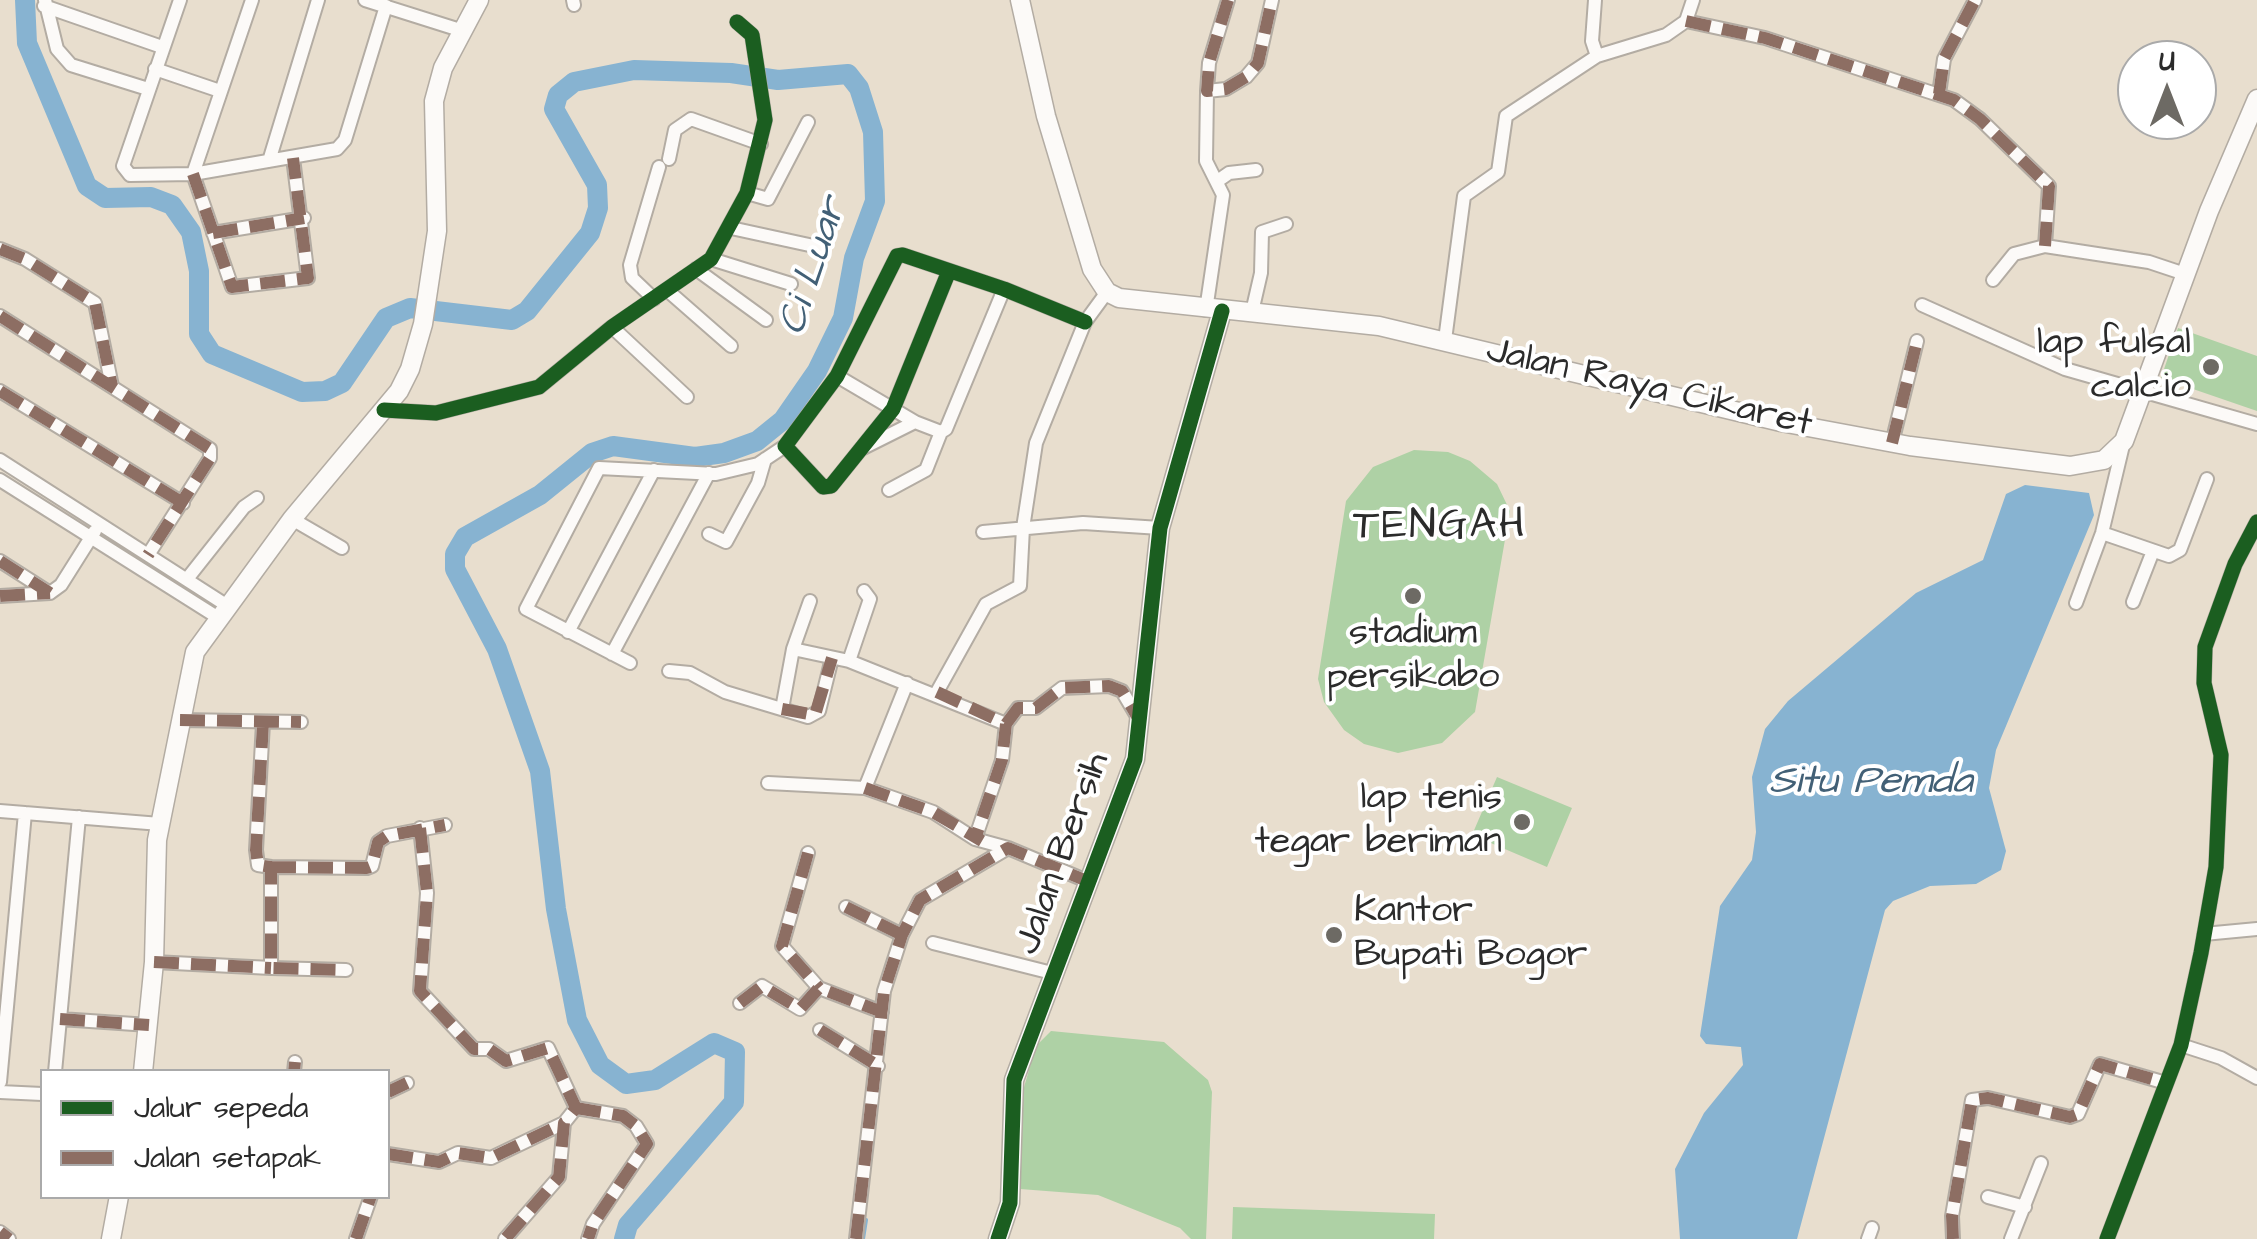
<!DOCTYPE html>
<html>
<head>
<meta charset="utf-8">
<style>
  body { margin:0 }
  #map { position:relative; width:2257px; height:1239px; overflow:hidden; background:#e8dece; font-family:"Architects Daughter",sans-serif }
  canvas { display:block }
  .legend { position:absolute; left:40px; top:1069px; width:350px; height:130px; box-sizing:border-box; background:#fff; border:2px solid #aaa; margin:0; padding:12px 18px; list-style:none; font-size:30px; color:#2b2b2b }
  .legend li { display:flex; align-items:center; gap:20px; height:50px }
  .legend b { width:50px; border:2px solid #aaa }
  .north { position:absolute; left:2117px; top:40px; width:100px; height:100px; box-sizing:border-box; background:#fff; border:2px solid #aaa; border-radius:50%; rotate:0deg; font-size:28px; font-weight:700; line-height:40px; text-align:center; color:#2b2b2b }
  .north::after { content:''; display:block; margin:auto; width:35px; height:45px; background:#6d6a64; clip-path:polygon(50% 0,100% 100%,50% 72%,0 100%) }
</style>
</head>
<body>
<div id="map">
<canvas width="2257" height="1239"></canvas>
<ul class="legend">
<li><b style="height:12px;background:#1b5e20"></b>Jalur sepeda</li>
<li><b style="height:12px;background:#8d6e63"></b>Jalan setapak</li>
</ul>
<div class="north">U</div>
</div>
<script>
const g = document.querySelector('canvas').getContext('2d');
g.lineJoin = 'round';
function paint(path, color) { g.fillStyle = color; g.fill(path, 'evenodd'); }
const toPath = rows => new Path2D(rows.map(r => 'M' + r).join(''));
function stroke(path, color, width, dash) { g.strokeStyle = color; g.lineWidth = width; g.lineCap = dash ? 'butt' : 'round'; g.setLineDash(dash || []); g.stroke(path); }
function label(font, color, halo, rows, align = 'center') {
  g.font = font + ' "Architects Daughter",sans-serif'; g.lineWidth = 8; g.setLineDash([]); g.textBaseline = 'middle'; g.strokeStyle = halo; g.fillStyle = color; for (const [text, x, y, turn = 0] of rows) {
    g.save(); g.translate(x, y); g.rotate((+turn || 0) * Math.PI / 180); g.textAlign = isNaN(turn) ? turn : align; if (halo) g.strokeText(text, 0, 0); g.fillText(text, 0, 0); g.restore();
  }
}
const green = toPath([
  [2178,328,2257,356,2257,411,2161,378],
  [1414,450,1448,452,1470,461,1497,484,1510,511,1475,712,1442,743,1398,753,1364,744,1344,730,1324,702,1318,679,1346,501,1373,467],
  [1497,777,1572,808,1547,867,1472,835],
  [1051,1031,1164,1042,1208,1080,1212,1092,1206,1239,1191,1239,1180,1228,1098,1195,1020,1189,1022,1094,1036,1046],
  [1233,1207,1435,1214,1434,1239,1232,1239]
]);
const water = toPath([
  [2025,485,2089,493,2094,515,1996,750,1989,788,2006,851,2001,870,1976,884,1930,886,1893,901,1885,910,1797,1239,1680,1239,1675,1169,1704,1113,1743,1065,1741,1047,1706,1044,1700,1036,1720,906,1752,860,1756,832,1752,777,1765,729,1788,701,1916,593,1983,560,2006,494]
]);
const stream = toPath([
  [863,1239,866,1220]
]);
const river = toPath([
  [25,0,27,43,87,186,105,198,151,197,172,205,191,232,199,271,199,334,212,354,302,392,325,391,342,383,386,318,410,308,512,320,527,311,590,233,598,208,597,185,554,109,558,95,574,82,634,70,731,73,778,80,848,74,859,88,873,132,875,201,854,258,843,318,817,371,783,420,757,441,724,453,695,457,613,446,592,453,540,495,465,537,455,554,455,569,497,649,540,771,556,909,577,1020,600,1065,626,1084,655,1080,714,1043,735,1052,734,1102,628,1225,624,1239]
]);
const street = toPath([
  [45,0,57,49,71,65,148,89],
  [180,0,123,166,130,175,193,174,337,149,345,140,386,6],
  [252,0,193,174,232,287,308,278,293,158],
  [365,0,460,30],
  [573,0,574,5],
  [1595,0,1592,41,1597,56],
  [44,6,162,47],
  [1686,21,1765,38,1954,100,1980,119,2049,186,2045,246],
  [1686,21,1693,0],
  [155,69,220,91],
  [1207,91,1226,89,1246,77,1258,63,1272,0],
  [1939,94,1944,59,1975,0],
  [669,159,675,130,691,119,761,144],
  [269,161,318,0],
  [1219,180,1229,173,1256,170],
  [747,193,768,199,808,122],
  [731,228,823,248],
  [213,233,304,218],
  [0,249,25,259,95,303,112,386],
  [711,259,791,284],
  [696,269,766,320],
  [949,271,893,409,831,486,823,487,785,446,837,376,897,256,903,255,1004,289,1085,322],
  [1993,280,2014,254,2045,246,2149,262,2185,274],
  [667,290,731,346],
  [654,299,632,278,630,265,659,167],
  [1922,305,2065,369,2257,424],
  [1206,310,1223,195,1206,161,1207,91,1209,63,1228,0],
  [1252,312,1261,273,1262,232,1286,224],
  [0,316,210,449,210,458,148,555],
  [612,327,687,397],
  [1445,340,1464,196,1498,172,1506,116,1597,56,1666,35,1686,21],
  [837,376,915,422],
  [0,391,183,503],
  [384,410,436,413,539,387,612,327,711,259,747,193,765,120,752,35,737,22],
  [1892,443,1917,341],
  [863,448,915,422,941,432,946,429,1004,289],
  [0,460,226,605],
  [0,480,217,617],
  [889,490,926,470,941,432],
  [292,519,342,548],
  [983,532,1083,523,1160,528],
  [2102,533,2169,556,2180,550,2207,479],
  [709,534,726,542,758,483,765,459],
  [0,561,50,593],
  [187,579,244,507,257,498],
  [50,593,61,585,95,531],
  [0,596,50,593],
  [2133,602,2153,551],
  [2076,603,2102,533,2124,441],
  [568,632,654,470],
  [793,649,849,661,1006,724,1002,760,975,839],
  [612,654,709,473],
  [849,661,870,599,864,591],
  [630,663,526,609,599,468,716,474,758,464,785,446],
  [669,671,690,673,725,692,808,717,819,711,832,658],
  [937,692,986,604,1020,586,1023,528,1036,443,1085,322,1107,292],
  [782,709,793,649,810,601],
  [180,720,301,722],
  [263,723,256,850,258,865,271,867,271,968,346,970],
  [1006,724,1018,708,1036,708,1062,688,1109,686,1122,691,1138,718],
  [768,783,865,788,907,683],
  [865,788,933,812,975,839,1008,848],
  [0,811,160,824],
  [420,828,427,893,420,991,474,1049,489,1049,506,1061,548,1048,576,1108,564,1123,559,1177,505,1239],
  [808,853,782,946,819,988],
  [271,867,367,868,372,866,378,842,387,836,445,825],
  [846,907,902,935],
  [2204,934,2257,929],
  [933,943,1056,974],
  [154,962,271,968],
  [740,1003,762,986,800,1009,819,988,882,1012],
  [60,1019,149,1025],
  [820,1030,878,1066],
  [2181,1045,2221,1058,2257,1078],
  [55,1072,79,817],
  [294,1072,295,1062],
  [0,1082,25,813],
  [0,1092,42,1094],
  [388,1092,407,1083],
  [576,1108,623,1116,636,1126,647,1144,593,1224,588,1239],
  [388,1154,439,1162,458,1153,491,1158,564,1123],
  [1988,1197,2025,1207],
  [0,1232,9,1239],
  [356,1239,371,1196],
  [856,1239,884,991,902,935,920,900,1008,848,1087,881],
  [1868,1239,1872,1228],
  [1953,1239,1952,1216,1972,1100,1988,1098,2070,1117,2078,1114,2100,1064,2166,1083],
  [2011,1239,2041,1163],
  [2107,1239,2181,1045,2201,953,2216,867,2221,755,2204,683,2205,647,2235,564,2257,522]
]);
const secondary = toPath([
  [1020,0,1046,116,1092,269,1107,292,1119,298,1379,326,1781,422,1910,446,2070,466,2104,460,2124,441,2209,211,2257,99],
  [143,1072,154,962,157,840,195,652,292,519,399,391,410,369,423,324,437,231,434,101,443,68,479,0],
  [111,1239,119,1196],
  [998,1239,1010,1203,1014,1080,1135,759,1160,528,1222,311]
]);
const quiet = toPath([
  [1228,0,1209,63,1207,91,1226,89,1246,77,1258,63,1272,0],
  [1686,21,1765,38,1954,100,1980,119,2049,186,2045,246],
  [1939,94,1944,59,1975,0],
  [193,174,232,287,308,278,293,158],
  [213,233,304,218],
  [0,249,25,259,95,303,112,386],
  [0,316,210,449,210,458,148,555],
  [0,391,183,503],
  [1892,443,1917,341],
  [0,561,50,593],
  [0,596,50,593],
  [937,692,1006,724,1002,760,975,839],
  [782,709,815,715,832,658],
  [180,720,301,722],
  [263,723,256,850,258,865,271,867,271,968,346,970],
  [1006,724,1018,708,1036,708,1062,688,1109,686,1122,691,1138,718],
  [865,788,933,812,982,841],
  [420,828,427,893,420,991,474,1049,489,1049,506,1061,548,1048,576,1108,564,1123,559,1177,505,1239],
  [808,853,782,946,819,988],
  [271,867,367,868,372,866,378,842,387,836,445,825],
  [846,907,902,935],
  [154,962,271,968],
  [740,1003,762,986,800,1009,819,988,882,1012],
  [60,1019,149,1025],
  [820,1030,878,1066],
  [294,1072,295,1062],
  [388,1092,407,1083],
  [576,1108,623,1116,636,1126,647,1144,593,1224,588,1239],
  [388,1154,439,1162,458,1153,491,1158,564,1123],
  [0,1232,9,1239],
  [356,1239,371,1196],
  [856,1239,884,991,902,935,920,900,1008,848,1087,881],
  [1953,1239,1952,1216,1972,1100,1988,1098,2070,1117,2078,1114,2100,1064,2166,1083]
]);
const cycleway = toPath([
  [949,271,893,409,831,486,823,487,785,446,837,376,897,256,903,255,1004,289,1085,322],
  [384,410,436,413,539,387,612,327,711,259,747,193,765,120,752,35,737,22],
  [998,1239,1010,1203,1014,1080,1135,759,1160,528,1222,311],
  [2107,1239,2181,1045,2201,953,2216,867,2221,755,2204,683,2205,647,2235,564,2257,522]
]);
const markers = [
  [2211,367,10,"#6d6a64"],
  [1413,596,10,"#6d6a64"],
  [1522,822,10,"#6d6a64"],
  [1334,935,10,"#6d6a64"]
];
const poiNames = [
  ["lap fulsal",2191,345],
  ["calcio",2191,389],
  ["stadium",1413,635,"center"],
  ["persikabo",1413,679,"center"],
  ["lap tenis",1502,800],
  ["tegar beriman",1502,844],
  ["Kantor",1354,913,"left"],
  ["Bupati Bogor",1354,957,"left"]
];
const streetNames = [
  ["Jalan Raya Cikaret",1649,389,13],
  ["Jalan Bersih",1064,854,-70]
];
const waterNames = [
  ["Ci Luar",815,267,-72],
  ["Situ Pemda",1871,784]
];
const quarterNames = [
  ["TENGAH",1440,528]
];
paint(green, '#aed1a5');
paint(water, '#87b3d1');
stroke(stream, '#87b3d1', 4);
stroke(river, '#87b3d1', 20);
stroke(street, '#b3aca3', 16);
stroke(secondary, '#b3aca3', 21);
stroke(street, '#fcfaf8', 12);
stroke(secondary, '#fcfaf8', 18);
stroke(quiet, '#8d6e63', 12, [25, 12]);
stroke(cycleway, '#1b5e20', 15);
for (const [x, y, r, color] of markers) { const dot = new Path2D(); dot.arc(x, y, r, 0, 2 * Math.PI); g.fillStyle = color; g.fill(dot); stroke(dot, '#fff', 4); }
label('38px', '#2b2b2b', '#fff', poiNames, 'right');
label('38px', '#2b2b2b', '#fff', streetNames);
label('italic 40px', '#426076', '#fff', waterNames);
g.letterSpacing = '2.5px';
label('42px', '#2b2b2b', '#fff', quarterNames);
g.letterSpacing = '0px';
</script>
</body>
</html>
